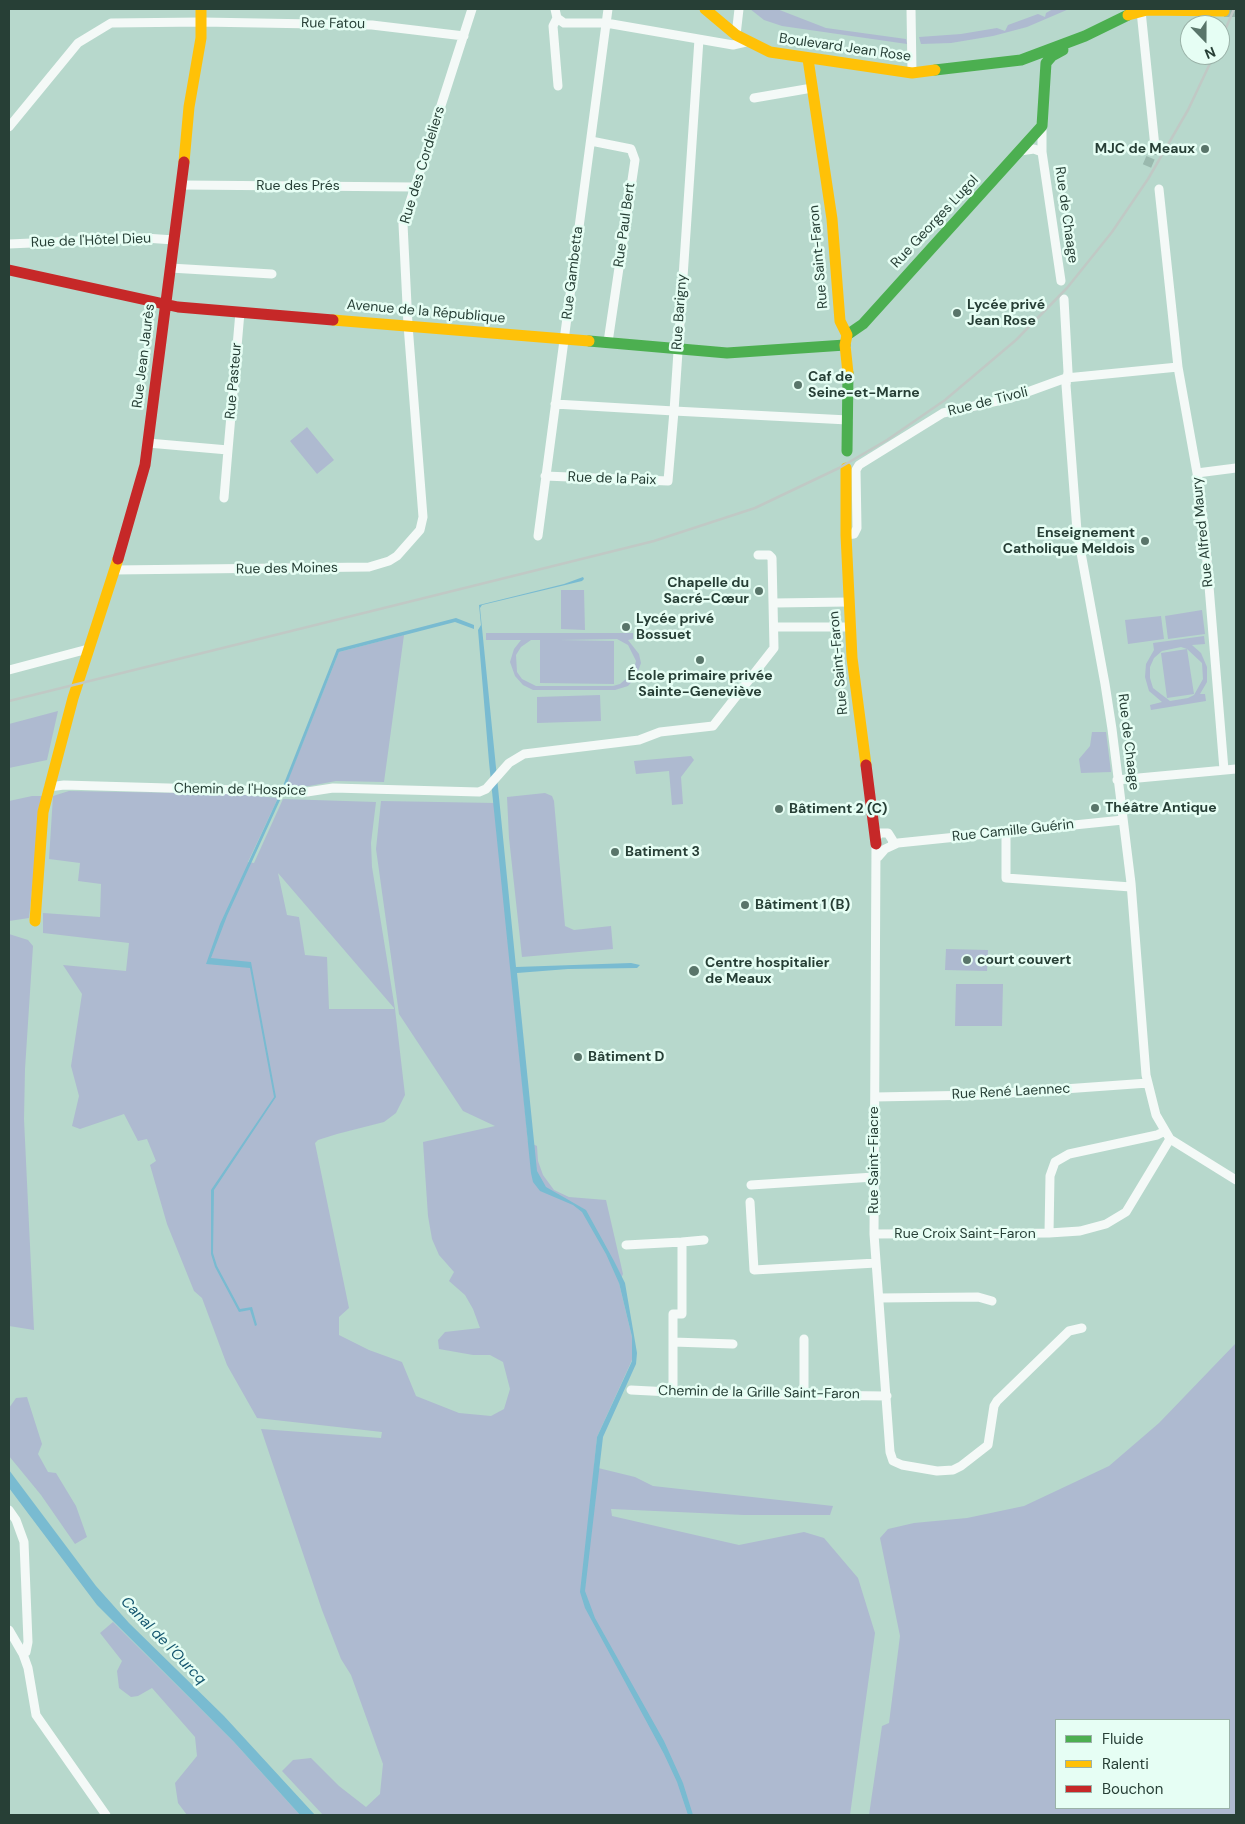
<!DOCTYPE html>
<html>
<head>
<meta charset="utf-8">
<style>
  body { margin:0 }
  #map { position:relative; width:1245px; height:1824px; overflow:hidden; background:#b7d8cc; font-family:"DM Sans",sans-serif }
  canvas { display:block }
  .frame { position:absolute; inset:0; border:10px solid #273f36; pointer-events:none }
  .legend { position:absolute; left:1055px; top:1719px; width:175px; height:90px; box-sizing:border-box; background:#e6fef4; border:1px solid #9ab2a8; margin:0; padding:6px 9px; list-style:none; font-size:15px; color:#273f36 }
  .legend li { display:flex; align-items:center; gap:10px; height:25px }
  .legend b { width:25px; border:1px solid #9ab2a8 }
  .north { position:absolute; left:1180px; top:15px; width:50px; height:50px; box-sizing:border-box; background:#e6fef4; border:1px solid #9ab2a8; border-radius:50%; rotate:158deg; font-size:14px; font-weight:700; line-height:20px; text-align:center; color:#273f36 }
  .north::after { content:''; display:block; margin:auto; width:18px; height:22px; background:#59756a; clip-path:polygon(50% 0,100% 100%,50% 72%,0 100%) }
</style>
</head>
<body>
<div id="map">
<canvas width="1245" height="1824"></canvas>
<div class="frame"></div>
<ul class="legend">
<li><b style="height:6px;background:#4caf50"></b>Fluide</li>
<li><b style="height:6px;background:#ffc107"></b>Ralenti</li>
<li><b style="height:6px;background:#c62828"></b>Bouchon</li>
</ul>
<div class="north">N</div>
</div>
<script>
const g = document.querySelector('canvas').getContext('2d');
g.lineJoin = 'round';
function paint(path, color) { g.fillStyle = color; g.fill(path, 'evenodd'); }
const toPath = rows => new Path2D(rows.map(r => 'M' + r).join(''));
function stroke(path, color, width, dash) { g.strokeStyle = color; g.lineWidth = width; g.lineCap = dash ? 'butt' : 'round'; g.setLineDash(dash || []); g.stroke(path); }
function label(font, color, halo, rows, align = 'center') {
  g.font = font + ' "DM Sans",sans-serif'; g.lineWidth = 5; g.setLineDash([]); g.textBaseline = 'middle'; g.strokeStyle = halo; g.fillStyle = color; for (const [text, x, y, turn = 0] of rows) {
    g.save(); g.translate(x, y); g.rotate((+turn || 0) * Math.PI / 180); g.textAlign = isNaN(turn) ? turn : align; if (halo) g.strokeText(text, 0, 0); g.fillText(text, 0, 0); g.restore();
  }
}
const green = toPath([
  [750,9,777,9,826,28,906,39,907,44,782,26,764,20],
  [1053,9,1069,9,1027,27,993,36,951,43,921,44,919,37,961,34,997,28,1005,31,1008,25,1038,14,1045,17,1046,13],
  [307,427,334,460,317,474,290,441],
  [561,590,584,590,585,630,561,629],
  [1202,610,1205,634,1168,639,1165,616],
  [1161,616,1164,639,1128,644,1125,620],
  [486,633,633,633,633,639,628,640,639,654,641,663,636,677,628,686,615,690,533,690,523,685,515,676,510,662,514,649,521,640,486,640],
  [617,639,628,645,636,661,633,673,620,684,613,686,536,686,522,679,517,672,516,655,521,647,531,640,540,640,540,683,614,684,614,641,560,640],
  [404,635,384,782,336,781,309,786,285,787,339,652],
  [1204,636,1205,644,1192,645,1201,653,1207,667,1207,682,1200,694,1205,694,1206,701,1151,710,1150,705,1162,702,1149,691,1145,677,1146,664,1154,650,1153,643],
  [1181,647,1187,649,1161,653,1167,698,1194,694,1187,649,1202,663,1203,679,1194,695,1188,698,1170,701,1153,688,1150,678,1150,667,1154,658,1162,651],
  [600,695,601,721,537,723,537,697],
  [58,711,47,760,9,768,9,724],
  [1092,732,1106,732,1111,772,1081,773,1079,759,1090,746],
  [691,756,694,760,681,777,683,804,672,805,669,771,636,774,634,761],
  [69,791,233,794,278,798,248,862,254,863,283,799,376,802,371,843,372,867,395,1009,405,1095,396,1113,384,1122,337,1134,318,1140,315,1143,349,1308,339,1317,339,1335,369,1350,402,1362,416,1396,459,1413,491,1416,504,1409,510,1389,503,1362,490,1355,473,1355,439,1349,438,1340,445,1332,480,1328,473,1309,465,1295,449,1281,454,1272,439,1255,432,1239,428,1216,423,1142,495,1126,463,1111,399,1014,376,849,381,801,495,803,528,1142,537,1146,538,1161,543,1175,554,1190,569,1197,606,1200,623,1274,619,1283,632,1337,632,1360,597,1437,594,1467,635,1477,653,1486,833,1506,830,1515,744,1515,611,1509,612,1516,739,1545,804,1532,824,1538,858,1578,875,1633,850,1815,323,1815,282,1771,293,1760,311,1758,339,1786,366,1807,380,1794,383,1764,351,1675,341,1659,322,1610,261,1429,381,1438,382,1432,257,1418,227,1365,202,1298,194,1291,167,1224,150,1165,156,1161,147,1139,138,1141,124,1114,80,1129,72,1126,79,1096,71,1066,82,994,63,965,126,971,129,943,43,933,43,913,100,917,101,884,78,881,80,863,49,859,53,796],
  [278,873,394,1008,394,1009,329,1009,327,957,305,955,299,917,287,915],
  [545,793,552,796,554,801,565,926,574,930,611,926,613,949,522,957,509,838,507,797],
  [32,796,42,796,29,918,9,921,9,801],
  [9,934,28,940,33,946,25,1069,24,1119,34,1330,9,1326],
  [946,949,988,950,987,971,945,970],
  [956,984,1003,984,1002,1026,955,1026],
  [1236,1343,1236,1815,869,1815,882,1726,889,1723,900,1636,880,1538,888,1529,914,1523,967,1518,1024,1506,1109,1466,1159,1423],
  [1056,1720,1229,1720,1229,1808,1056,1808],
  [27,1397,42,1444,38,1454,48,1472,56,1473,76,1506,87,1537,75,1544,41,1495,9,1456,9,1408,16,1398],
  [113,1622,234,1742,300,1815,187,1815,178,1803,175,1783,197,1756,195,1737,152,1688,138,1696,131,1697,119,1688,117,1671,122,1661,100,1633]
]);
const water = toPath([
  [583,577,584,579,582,581,482,605,480,608,516,967,631,963,640,965,637,968,568,969,517,973,537,1171,546,1187,586,1210,614,1261,625,1283,637,1353,636,1364,603,1437,585,1591,595,1618,664,1741,683,1783,693,1815,688,1815,677,1782,664,1754,585,1608,580,1592,597,1437,632,1361,632,1337,619,1283,606,1254,582,1212,573,1205,540,1191,533,1182,531,1173,489,762,478,630,481,625,479,605,564,584],
  [456,618,474,625,474,629,455,622,339,652,284,791,281,791,337,649],
  [278,798,281,798,227,916,211,958,251,962,276,1097,214,1190,213,1253,217,1266,240,1309,252,1307,257,1325,255,1326,250,1310,239,1312,215,1267,211,1254,211,1190,274,1097,250,968,206,964,220,924],
  [9,1470,96,1586,129,1623,224,1716,315,1815,300,1815,234,1742,97,1605,9,1488]
]);
const streetTunnel = toPath([
  [1147,166,1155,147]
]);
const secondaryTunnel = toPath([
  [1224,11,1236,11]
]);
const street = toPath([
  [555,9,557,18,564,23,606,23,733,45,746,42],
  [911,9,912,73],
  [1141,11,1155,147],
  [557,18,553,26,558,86],
  [736,35,739,9],
  [699,39,674,411,848,420],
  [754,98,812,88],
  [1042,126,1042,152,1061,281],
  [9,127,78,43,111,23,202,22,372,25,464,36],
  [591,141,631,149,635,160,608,342],
  [1020,151,1034,149,1042,152],
  [182,185,414,187],
  [1159,189,1178,367,1197,473,1205,537,1224,770],
  [9,244,145,238,174,240],
  [170,268,272,274],
  [1064,299,1068,372,1066,385,1077,531,1105,684,1112,729,1131,883,1146,1075,1156,1115,1170,1139,1236,1180],
  [148,443,228,450,240,312],
  [1197,473,1236,468],
  [545,476,668,481,674,411,555,404],
  [224,498,228,450],
  [846,535,854,534,857,528,856,470,859,465,943,413,1011,398,1066,378,1178,367],
  [538,536,608,9],
  [114,570,369,567,389,561,397,556,420,530,423,517,408,325,403,224,472,9],
  [774,603,848,602],
  [774,627,849,627],
  [9,670,88,649],
  [1117,780,1236,769],
  [49,787,64,785,307,792,333,788,479,792,486,789,509,763,524,754,639,740,660,732,713,726,774,648,772,558,769,555,758,555],
  [1006,832,1006,878,1131,887],
  [876,838,880,833,888,833,893,841,892,845],
  [876,844,874,1234,890,1452,893,1461,902,1465,937,1471,953,1470,961,1466,988,1445,994,1406,997,1401,1069,1331,1082,1328],
  [878,857,885,849,898,843,1123,820],
  [875,1097,980,1095,1148,1083],
  [751,1185,874,1177],
  [750,1202,754,1270,876,1263],
  [1049,1233,1050,1176,1055,1162,1069,1154,1157,1135,1165,1131],
  [874,1234,1049,1233,1080,1231,1106,1224,1126,1212,1170,1139],
  [682,1242,704,1240],
  [626,1245,682,1242,682,1314,673,1314,673,1342],
  [879,1298,978,1297,992,1301],
  [631,1390,710,1394,887,1396],
  [673,1392,673,1342,733,1344],
  [804,1395,804,1339],
  [9,1510,16,1520,24,1542,28,1642,26,1652,23,1654],
  [9,1630,23,1654,28,1668,36,1715,106,1815]
]);
const fast = toPath([
  [935,70,1021,60,1085,36,1128,15],
  [847,335,863,324,1042,126,1046,63,1052,56,1063,50],
  [589,341,727,353,845,345],
  [847,451,848,373]
]);
const slow = toPath([
  [705,9,736,35,770,52,912,73,935,70],
  [1128,15,1147,10,1224,11],
  [808,59,832,219,840,321,847,335,845,345,848,373],
  [184,162,189,107,201,38,201,9],
  [333,320,589,341],
  [846,468,846,535,852,658,866,765],
  [35,921,43,812,73,698,118,559]
]);
const jam = toPath([
  [9,270,178,307,333,320],
  [118,559,145,465,184,162],
  [866,765,876,844]
]);
const rail = toPath([
  [1220,42,1234,9],
  [9,701,654,541,755,508,839,468,887,440,945,400,1016,340,1067,288,1112,232,1148,179,1188,110,1214,55]
]);
const markers = [
  [1205,149,5,"#59756a"],
  [957,313,5,"#59756a"],
  [798,385,5,"#59756a"],
  [1145,541,5,"#59756a"],
  [759,591,5,"#59756a"],
  [626,627,5,"#59756a"],
  [700,660,5,"#59756a"],
  [1095,808,5,"#59756a"],
  [779,809,5,"#59756a"],
  [615,852,5,"#59756a"],
  [745,905,5,"#59756a"],
  [967,960,5,"#59756a"],
  [694,971,6,"#59756a"],
  [578,1057,5,"#59756a"]
];
const streetNames = [
  ["Rue Fatou",333,24,1],
  ["Boulevard Jean Rose",845,48,8],
  ["Rue des Cordeliers",423,165,-73],
  ["Rue des Prés",298,186],
  ["Rue de Chaage",1066,215,82],
  ["Rue Georges Lugol",935,222,-47],
  ["Rue Paul Bert",625,225,-82],
  ["Rue de l'Hôtel Dieu",91,241,-2],
  ["Rue Saint-Faron",819,257,-95],
  ["Rue Gambetta",573,273,-83],
  ["Avenue de la République",426,312,5],
  ["Rue Barigny",680,312,-86],
  ["Rue Jean Jaurès",144,356,-83],
  ["Rue Pasteur",234,381,-85],
  ["Rue de Tivoli",988,402,-14],
  ["Rue de la Paix",612,479,2],
  ["Rue Alfred Maury",1203,532,-96],
  ["Rue des Moines",287,569,-1],
  ["Rue Saint-Faron",839,663,-95],
  ["Rue de Chaage",1128,742,83],
  ["Chemin de l'Hospice",240,790,1],
  ["Rue Camille Guérin",1013,831,-6],
  ["Rue René Laennec",1011,1092,-3],
  ["Rue Saint-Fiacre",874,1160,-90],
  ["Rue Croix Saint-Faron",965,1234],
  ["Chemin de la Grille Saint-Faron",759,1393,1]
];
const poiNames = [
  ["MJC de Meaux",1195,149,"right"],
  ["Lycée privé",967,305],
  ["Jean Rose",967,321],
  ["Caf de",808,377],
  ["Seine-et-Marne",808,393],
  ["Enseignement",1135,533,"right"],
  ["Catholique Meldois",1135,549,"right"],
  ["Chapelle du",749,583,"right"],
  ["Sacré-Cœur",749,599,"right"],
  ["Lycée privé",636,619],
  ["Bossuet",636,635],
  ["École primaire privée",700,676,"center"],
  ["Sainte-Geneviève",700,692,"center"],
  ["Théâtre Antique",1105,808],
  ["Bâtiment 2 (C)",789,809],
  ["Batiment 3",625,852],
  ["Bâtiment 1 (B)",755,905],
  ["court couvert",977,960],
  ["Centre hospitalier",705,963],
  ["de Meaux",705,979],
  ["Bâtiment D",588,1057]
];
const waterNames = [
  ["Canal de l'Ourcq",163,1641,46]
];
paint(green, '#aebad0');
paint(water, '#79bbd1');
stroke(streetTunnel, '#9ab9ae', 9, [9, 4.5]);
stroke(secondaryTunnel, '#9ab9ae', 12, [12, 6]);
stroke(street, '#f4f9f7', 9);
stroke(fast, '#4caf50', 11);
stroke(slow, '#ffc107', 11);
stroke(jam, '#c62828', 11);
stroke(rail, '#c0c9c5', 2.5);
for (const [x, y, r, color] of markers) { const dot = new Path2D(); dot.arc(x, y, r, 0, 2 * Math.PI); g.fillStyle = color; g.fill(dot); stroke(dot, '#e6fef4', 2); }
label('14px', '#273f36', '#e6fef4', streetNames);
label('bold 14px', '#273f36', '#e6fef4', poiNames, 'left');
label('italic 15px', '#13556e', '#e6fef4', waterNames);
</script>
</body>
</html>
